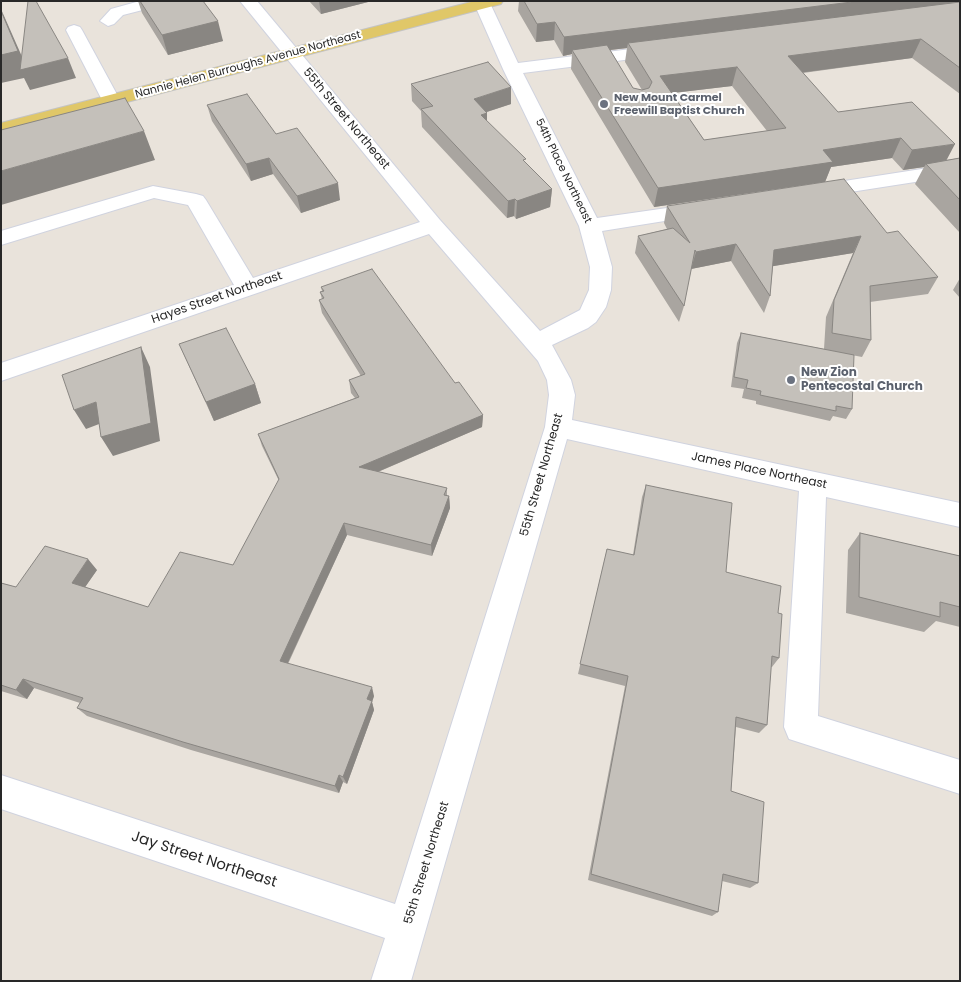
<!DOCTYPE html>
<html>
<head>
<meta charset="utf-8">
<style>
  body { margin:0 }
  #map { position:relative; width:961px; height:982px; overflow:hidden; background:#e9e3db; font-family:Poppins,sans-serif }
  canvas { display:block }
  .frame { position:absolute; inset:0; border:2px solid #282828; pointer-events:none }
</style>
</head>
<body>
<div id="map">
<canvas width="961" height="982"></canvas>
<div class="frame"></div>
</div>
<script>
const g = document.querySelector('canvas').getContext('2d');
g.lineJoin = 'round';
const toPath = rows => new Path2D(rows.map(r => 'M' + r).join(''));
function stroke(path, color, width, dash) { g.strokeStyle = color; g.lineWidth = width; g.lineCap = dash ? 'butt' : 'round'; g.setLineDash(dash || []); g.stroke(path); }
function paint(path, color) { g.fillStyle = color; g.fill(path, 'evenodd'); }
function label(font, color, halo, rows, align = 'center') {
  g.font = font + ' Poppins,sans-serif'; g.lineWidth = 4; g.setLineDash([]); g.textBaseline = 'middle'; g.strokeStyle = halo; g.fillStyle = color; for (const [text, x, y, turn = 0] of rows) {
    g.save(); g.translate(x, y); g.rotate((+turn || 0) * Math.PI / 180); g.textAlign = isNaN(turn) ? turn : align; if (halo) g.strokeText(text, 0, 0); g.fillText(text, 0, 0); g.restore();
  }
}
const minor = toPath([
  [140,1,168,1,166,4,123,15,114,24,108,26,100,21,111,9,140,1],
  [240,1,257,1,440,220,540,331,580,310,589,290,590,267,579,226,503,69,473,1,489,1,518,63,663,45,669,46,671,50,669,54,663,55,523,73,597,218,702,203,709,204,712,209,709,214,702,215,602,231,612,267,611,290,606,307,596,322,588,328,552,345,571,380,575,395,572,420,960,503,960,527,826,497,818,716,960,760,960,794,789,739,784,727,799,491,567,439,411,981,371,981,385,938,1,809,1,775,395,904,545,427,549,395,547,380,538,361,429,234,1,381,1,363,234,285,188,205,154,198,1,245,1,231,153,186,196,194,203,196,206,200,253,278,420,222,240,1],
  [74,25,80,27,82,30,120,100,117,104,105,104,102,100,66,30,68,27,74,25],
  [960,163,960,175,812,198,805,196,802,192,805,188,812,186,960,163]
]);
const major = toPath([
  [475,1,503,1,501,4,1,135,1,123,475,1]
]);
const wall = toPath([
  [138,1,203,1,223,41,168,55,142,13],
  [309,1,372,1,321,14],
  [519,1,960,1,960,94,912,58,803,73,838,112,912,102,946,160,960,158,960,233,915,184,924,167,903,170,892,158,831,167,825,182,654,207,571,69,572,54,563,56,554,40,536,42,518,11],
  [627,48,625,62,642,90,633,88,610,50],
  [732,86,767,131,704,140,672,93],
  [411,84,511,104,487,112,487,121,526,163,552,189,550,207,516,219,514,216,507,218,422,127,421,111,412,101],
  [207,105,276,134,340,200,301,213,273,174,251,181,212,121],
  [667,206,887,233,938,277,928,294,870,302,871,340,862,357,826,350,852,409,846,419,833,416,830,421,756,404,756,401,742,398,744,389,731,387,737,343,741,333,824,349,826,317,853,253,773,266,770,296,764,313,731,261,691,269,684,306,679,322,635,253,638,236,667,229,664,223],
  [960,278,960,298,953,290],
  [321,287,455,383,483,415,482,427,378,472,447,488,447,496,449,496,450,508,432,556,347,535,288,664,374,696,372,702,374,710,347,784,343,782,339,793,191,750,87,716,77,708,80,703,34,688,27,699,1,691,1,583,16,587,97,570,85,587,148,607,233,565,279,481,262,446,258,434,355,398,351,393,349,380,361,376,322,313,319,300,322,299,320,292,322,291],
  [179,344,255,384,261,403,214,421],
  [646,485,726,572,778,613,779,658,772,667,771,667,767,725,759,733,736,727,731,791,758,883,750,888,722,881,718,912,712,916,588,880,625,686,578,674,607,549,633,555,642,497],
  [860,533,960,556,960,627,936,621,924,632,846,613,848,550]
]);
const shadedWall = toPath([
  [319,1,372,1,321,14],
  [860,1,960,1,960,7,628,43,627,48,575,54,572,50,572,54,563,56,564,37],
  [1,9,27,68,68,58,76,78,30,90,24,78,1,83],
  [218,21,223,41,168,55,162,35],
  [555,22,554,40,536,42,537,24],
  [921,39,912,58,783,75,788,56],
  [737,67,732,86,656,95,660,76],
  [511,87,511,104,474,116,474,99],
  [487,113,487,130,481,115],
  [144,131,155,160,1,205,1,171],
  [901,138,892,158,831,167,825,182,654,207,658,188,823,150],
  [955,144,945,163,926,164,924,167,903,170,912,150],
  [269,158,273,174,251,181,246,164],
  [338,183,340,200,301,213,297,196],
  [552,189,550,207,516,219,517,201],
  [515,199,514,216,507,218,508,201],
  [861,236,853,253,768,267,774,250],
  [736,244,731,261,691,269,696,252],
  [141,347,150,367,160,441,113,456,101,437],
  [255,384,261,403,214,421,206,402],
  [96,402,107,421,86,429,74,410],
  [483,415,482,427,361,479,359,467],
  [449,496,450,508,432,556,431,545],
  [344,523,347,535,284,671,280,661],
  [88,559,97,570,81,593,72,583],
  [23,679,34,688,27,699,16,690],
  [372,687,374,696,372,702,374,710,347,784,343,777,367,699],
  [339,775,343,782,339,793,335,786]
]);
const building = toPath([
  [28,1,36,1,68,58,20,70,28,1],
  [140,1,203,1,218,21,162,35,140,1],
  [524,1,860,1,564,37,555,22,537,24,524,1],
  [960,2,960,68,921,39,788,56,838,112,912,102,955,144,912,150,901,138,823,150,833,162,658,188,572,50,607,45,633,88,642,90,649,88,652,82,628,43,960,2],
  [737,67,786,128,704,140,660,76,737,67],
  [1,11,18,51,1,55,1,11],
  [488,62,511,87,474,99,487,113,481,115,526,159,523,160,552,189,517,201,515,199,508,201,421,109,433,106,411,84,488,62],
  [247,94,276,134,297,128,338,183,297,196,269,158,246,164,207,105,247,94],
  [125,98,144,131,1,171,1,130,125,98],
  [960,158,960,200,926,164,960,158],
  [844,179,887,233,898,231,938,277,870,286,871,340,832,333,834,300,861,236,774,250,770,296,736,244,696,252,695,250,684,306,638,236,673,228,690,243,667,206,844,179],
  [372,269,455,383,459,382,483,415,359,467,447,488,444,495,449,496,431,545,344,523,280,661,372,687,367,699,372,701,343,777,339,775,335,786,183,742,77,708,83,698,23,679,16,690,1,685,1,583,16,587,45,546,88,559,72,583,148,607,180,552,233,565,279,479,258,434,359,397,349,380,365,374,319,300,324,298,320,292,324,291,321,287,372,269],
  [226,328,255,384,206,402,179,344,226,328],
  [741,333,854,355,852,409,836,406,836,411,760,395,761,391,746,388,748,380,734,377,741,333],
  [141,347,151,423,101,437,96,402,74,410,62,375,141,347],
  [646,485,732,503,726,572,781,586,778,613,782,614,779,658,772,656,767,725,736,717,731,791,764,802,758,883,723,874,718,912,591,874,628,676,580,664,607,549,634,555,646,485],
  [860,533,960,556,960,607,940,602,940,617,859,597,860,533]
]);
const markers = [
  [604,104,5,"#6b7280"],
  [791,380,5,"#6b7280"]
];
const farStreetnames = [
  ["Nannie Helen Burroughs Avenue Northeast",248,65,-15],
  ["54th Place Northeast",563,171,64]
];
const farWorshipnames = [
  ["New Mount Carmel",614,98],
  ["Freewill Baptist Church",614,111]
];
const streetNames = [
  ["55th Street Northeast",346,119,50],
  ["Hayes Street Northeast",217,298,-19],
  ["James Place Northeast",759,471,12],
  ["55th Street Northeast",542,475,-74],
  ["55th Street Northeast",427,863,-73]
];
const worshipNames = [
  ["New Zion",801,373],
  ["Pentecostal Church",801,387]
];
const nearStreetnames = [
  ["Jay Street Northeast",204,860,18]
];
stroke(minor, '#d0d3df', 2);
stroke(major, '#c3c3c3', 2);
paint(minor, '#fff');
paint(major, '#e0c768');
paint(wall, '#a9a5a0');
paint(shadedWall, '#898682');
paint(building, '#c4c0ba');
stroke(building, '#898682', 1);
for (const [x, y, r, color] of markers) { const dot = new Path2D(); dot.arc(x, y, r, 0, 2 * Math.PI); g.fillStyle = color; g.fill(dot); stroke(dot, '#fff', 2); }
label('11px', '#282828', '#fff', farStreetnames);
label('bold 11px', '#5b616d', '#fff', farWorshipnames, 'left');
label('12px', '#282828', '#fff', streetNames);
label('bold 12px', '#5b616d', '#fff', worshipNames, 'left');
label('15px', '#282828', '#fff', nearStreetnames);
</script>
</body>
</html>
